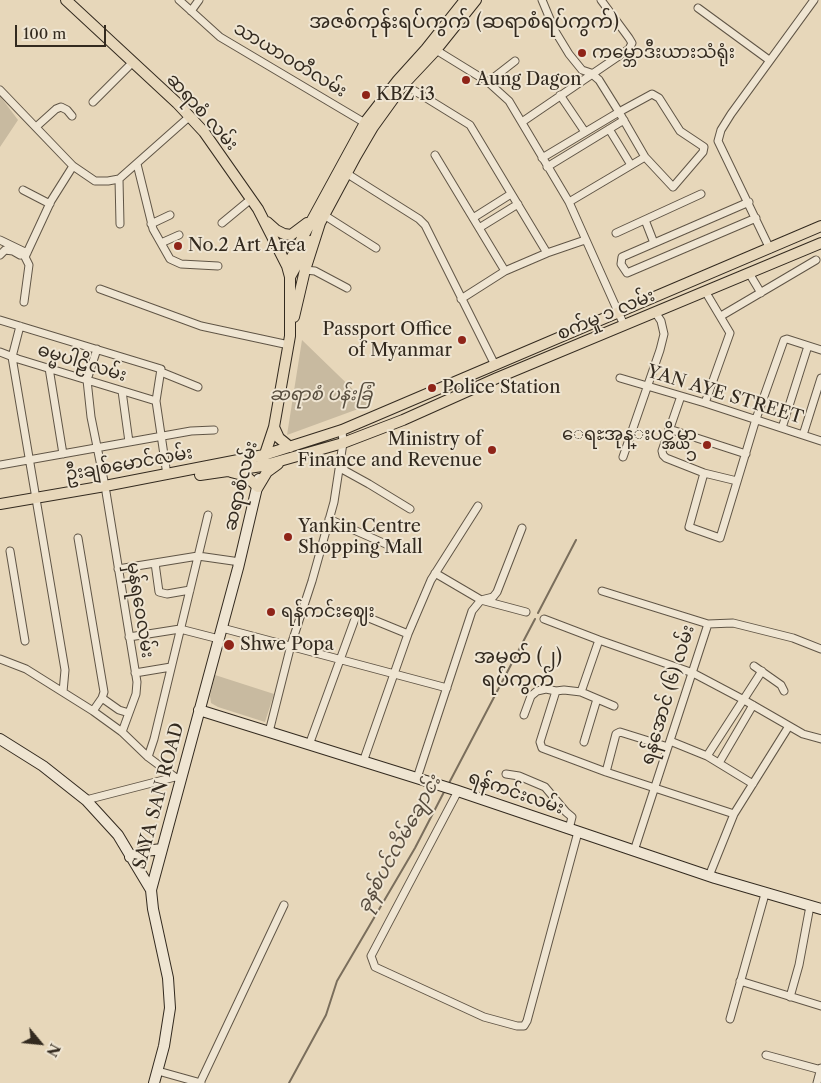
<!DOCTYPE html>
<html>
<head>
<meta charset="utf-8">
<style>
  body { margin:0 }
  #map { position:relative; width:821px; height:1083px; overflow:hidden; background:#e7d7ba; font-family:"Libre Caslon Text",serif }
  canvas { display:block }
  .north { position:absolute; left:15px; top:1018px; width:50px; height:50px; -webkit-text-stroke:4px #efe5d2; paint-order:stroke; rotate:118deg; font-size:14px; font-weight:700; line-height:20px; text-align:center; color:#332a1f }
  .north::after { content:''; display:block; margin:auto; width:18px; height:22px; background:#332a1f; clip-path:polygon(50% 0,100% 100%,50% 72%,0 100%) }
  .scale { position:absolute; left:15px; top:25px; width:91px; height:22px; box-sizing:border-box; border:2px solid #332a1f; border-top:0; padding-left:6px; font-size:15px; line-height:18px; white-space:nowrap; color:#332a1f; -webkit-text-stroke:4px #efe5d2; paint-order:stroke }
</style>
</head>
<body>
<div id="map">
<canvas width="821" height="1083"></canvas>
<div class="north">N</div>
<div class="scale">100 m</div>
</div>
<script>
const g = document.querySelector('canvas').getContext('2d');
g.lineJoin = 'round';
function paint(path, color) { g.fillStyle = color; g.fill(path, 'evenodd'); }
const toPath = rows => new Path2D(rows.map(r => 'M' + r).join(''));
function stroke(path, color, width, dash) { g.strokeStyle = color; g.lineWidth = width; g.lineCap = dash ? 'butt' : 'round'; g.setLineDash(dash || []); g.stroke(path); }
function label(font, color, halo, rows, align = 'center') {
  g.font = font + ' "Libre Caslon Text","Noto Sans Myanmar",serif'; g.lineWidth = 4; g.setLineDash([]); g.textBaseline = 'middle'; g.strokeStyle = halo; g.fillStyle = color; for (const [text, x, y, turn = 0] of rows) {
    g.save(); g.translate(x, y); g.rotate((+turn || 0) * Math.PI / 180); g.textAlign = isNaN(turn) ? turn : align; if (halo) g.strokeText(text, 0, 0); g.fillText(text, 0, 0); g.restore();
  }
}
const green = toPath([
  [0,96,18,120,0,147],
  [302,340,369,405,287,435],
  [215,675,274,694,265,722,218,707,211,703,210,696]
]);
const stream = toPath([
  [538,613,576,540],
  [448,785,535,619],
  [289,1083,326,1015,337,981,415,848,444,792]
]);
const street = toPath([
  [179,0,220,37,365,123],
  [698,8,769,60],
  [191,11,199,0],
  [436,50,488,82,509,101,569,202,624,325],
  [488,82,515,61],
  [402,83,470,125,547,253],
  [0,90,73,166,95,181,108,181,119,179,189,117],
  [560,95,585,132],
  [93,102,133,62],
  [522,122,629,49,632,43,629,38,601,0],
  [36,127,56,109,61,107,67,110,72,116],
  [609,129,631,165],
  [435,155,505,271],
  [542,158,619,112,652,94,659,98,680,131,704,147,703,152,673,187,645,157,619,112,599,80,591,73,582,70,569,54,555,31,542,0],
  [137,164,153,229,170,259,181,264,218,266],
  [547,167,624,120],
  [346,173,419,219,425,225,495,365],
  [119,179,120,224],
  [23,190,50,204],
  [569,202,645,157],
  [749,202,622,257,621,264,627,273,756,218],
  [324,215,376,248],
  [473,218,511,194],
  [645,220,654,243],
  [222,223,251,199],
  [151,224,170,215],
  [479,228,518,204],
  [616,233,701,194],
  [0,240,27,253],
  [161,243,179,235],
  [770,249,718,141,721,130,731,114,814,0],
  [0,255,5,250,13,251,20,255],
  [305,270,315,271,347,288],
  [749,273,761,293],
  [100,289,201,326,289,345],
  [705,291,730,333,705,403],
  [461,299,505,271,547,253,585,240],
  [24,302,29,265,25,257,51,201,73,166],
  [721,316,816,260],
  [0,320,161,369,156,401,167,475],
  [20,326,12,357,65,670,63,692],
  [97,349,87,380,91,417,105,486],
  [0,352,18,359,156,401],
  [49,368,63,454],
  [161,372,198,387],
  [620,378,705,403,821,441],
  [122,391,129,442],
  [681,396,662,451,663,455,666,458,704,473,737,481],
  [782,428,808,346],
  [669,429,746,454],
  [803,435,821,378],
  [623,457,660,350,664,334,661,321,655,312],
  [0,465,191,431,214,430],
  [340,468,369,484,410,509],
  [704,473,689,527,720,538,756,419,784,340,787,339,821,350],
  [106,492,137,682,136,694,122,732],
  [329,519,397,549],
  [78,538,104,692,102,698,93,711],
  [10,551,25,641],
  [155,563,159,592,167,594,190,590],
  [118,569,198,556,240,562],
  [435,573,481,600,526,612],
  [602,591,708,624,733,623,793,638,821,649],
  [544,619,599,640,693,673,744,700,803,734,821,739],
  [222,628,447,688],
  [129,637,180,629,219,639],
  [599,640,581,692,564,690,556,691,540,742,542,748,606,772,734,814],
  [0,659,26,669,93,711,122,732,148,757,175,777,180,779],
  [754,666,781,685,784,691],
  [135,673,171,667],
  [581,692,614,706],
  [102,698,119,710,129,713],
  [524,715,531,696,537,691,546,689,556,691],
  [269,732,291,645,312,581,334,502,343,443,342,430],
  [670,741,707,756,753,784],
  [584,742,597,699],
  [309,745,356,616,364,616,408,634],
  [707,756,762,671],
  [148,757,154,739,208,515],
  [363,762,408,634,431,580,478,506],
  [719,763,753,705],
  [606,772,616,734,620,732,668,747],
  [506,774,519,776,545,787,566,812,572,817,569,829],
  [417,778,472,611,481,600,493,597,497,592,522,528],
  [458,791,371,956,375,967,484,1017,517,1026,524,1026,527,1021,578,832],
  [86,800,175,777],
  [634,851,708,624],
  [709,876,734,814,789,726],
  [740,981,821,1006],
  [790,997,799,965,810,906],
  [730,1019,765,894],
  [766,1055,821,1070],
  [158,1071,201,1083],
  [200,1083,284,905],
  [817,1083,821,1068]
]);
const secondary = toPath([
  [199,710,455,790,715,878,821,909],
  [0,739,43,766,86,800,118,835,151,890],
  [130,857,145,851,162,849],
  [154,1083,164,1046,170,1008,168,978,153,909,151,890,238,568,259,479]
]);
const primary = toPath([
  [66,0,177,103,204,132,258,209,287,266,290,277,290,336,274,427,263,460],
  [267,222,276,230,284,234,291,235,307,223],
  [287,266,366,121,398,80,426,49,465,0],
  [290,277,310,241],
  [294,317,305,270,320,223,356,156,373,127,404,84,436,50,476,0],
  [274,427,279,438,290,447],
  [231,472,246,476,258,487,267,472,278,464],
  [200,475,262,466,343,443,403,420,497,378,821,243],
  [0,504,105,486,264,455,342,430,821,226]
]);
const markers = [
  [582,53,5,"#8f2418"],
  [466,80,5,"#8f2418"],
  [366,95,5,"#8f2418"],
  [178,246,5,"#8f2418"],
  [462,340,5,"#8f2418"],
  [432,388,5,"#8f2418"],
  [707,445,5,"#8f2418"],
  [492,450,5,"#8f2418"],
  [288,537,5,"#8f2418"],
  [271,612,5,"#8f2418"],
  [229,645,6,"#8f2418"]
];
const poiNames = [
  ["ကမ္ဘောဒီးယားသံရုံး",592,53],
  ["Aung Dagon",476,80],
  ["KBZ i3",376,95],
  ["No.2 Art Area",188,246],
  ["Passport Office",452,330,"right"],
  ["of Myanmar",452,351,"right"],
  ["Police Station",442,388],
  ["ေရႊအုန္းပင္အိမ္ယာ",697,435,"right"],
  ["၁",697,456,"right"],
  ["Ministry of",482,440,"right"],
  ["Finance and Revenue",482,461,"right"],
  ["Yankin Centre",298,527],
  ["Shopping Mall",298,548],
  ["ရန်ကင်းဈေး",281,612],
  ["Shwe Popa",240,645]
];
const streetNames = [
  ["သာယာဝတီလမ်း",290,60,31],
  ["ဆရာစံ လမ်း",202,112,48],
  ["စက်မှု ၁ လမ်း",606,315,-23],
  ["ဓမ္မပါဠိလမ်း",82,363,17],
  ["YAN AYE STREET",725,395,17],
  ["ဦးချစ်မောင်လမ်း",129,464,-10],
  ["ဆရာစံလမ်း",241,486,-76],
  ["မှန်ရဝေလမ်း",140,610,81],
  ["ရန်အောင် (၆) လမ်း",668,695,-73],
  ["ရန်ကင်းလမ်း",516,793,19],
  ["SAYA SAN ROAD",159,796,-75]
];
const parkNames = [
  ["ဆရာစံ ပန်းခြံ",321,395]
];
const waterNames = [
  ["ခုနစ်ပင်လိမ်ချောင်း",399,844,-61]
];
const quarterNames = [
  ["အဇစ်ကုန်းရပ်ကွက် (ဆရာစံရပ်ကွက်)",464,22],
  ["အမှတ် (၂)",518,657],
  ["ရပ်ကွက်",518,680]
];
paint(green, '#c8baa0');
stroke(stream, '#7a6e5c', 2);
stroke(street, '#605546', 9);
stroke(secondary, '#332a1f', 12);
stroke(primary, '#332a1f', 12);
stroke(street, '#efe5d2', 7);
stroke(secondary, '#efe5d2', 10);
stroke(primary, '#e7d7ba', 10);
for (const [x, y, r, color] of markers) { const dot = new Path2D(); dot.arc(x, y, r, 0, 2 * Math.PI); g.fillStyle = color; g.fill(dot); stroke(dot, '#efe5d2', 2); }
label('18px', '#332a1f', '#efe5d2', poiNames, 'left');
label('18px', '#332a1f', '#efe5d2', streetNames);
label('italic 18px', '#584e3f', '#efe5d2', parkNames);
label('italic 19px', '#574c3e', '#efe5d2', waterNames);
label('20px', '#332a1f', '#efe5d2', quarterNames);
</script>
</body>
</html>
